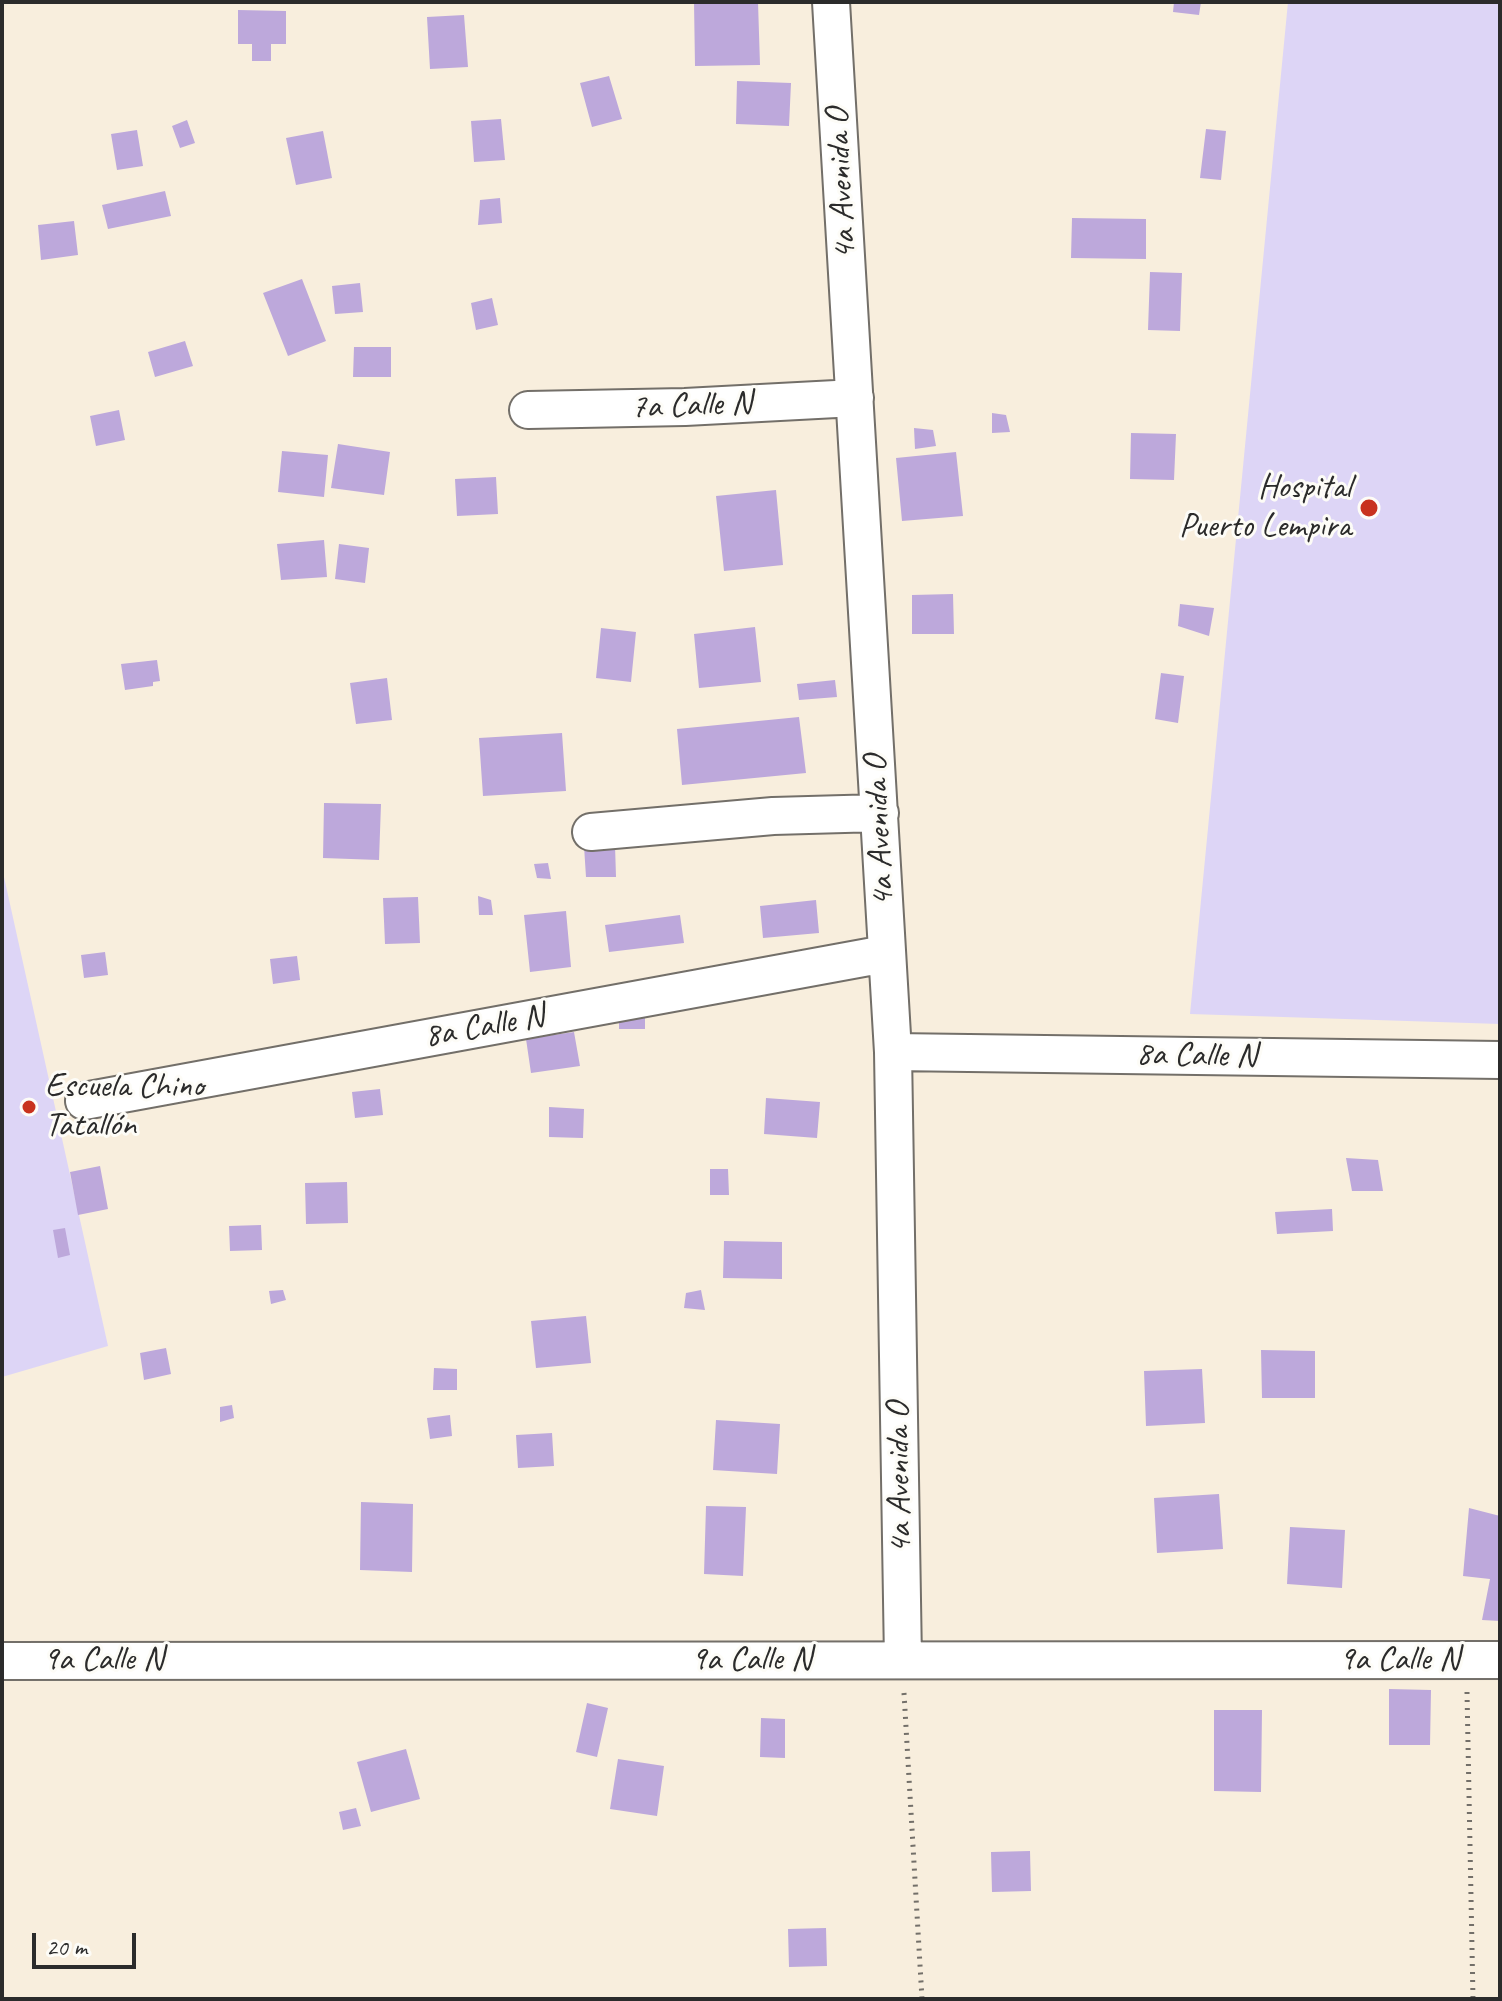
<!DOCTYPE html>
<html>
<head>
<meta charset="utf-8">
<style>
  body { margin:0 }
  #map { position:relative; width:1502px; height:2001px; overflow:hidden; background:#f8eedd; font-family:Caveat,sans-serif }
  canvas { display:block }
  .frame { position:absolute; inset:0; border:4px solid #2b2b2b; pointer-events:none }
  .scale { position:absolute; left:32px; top:1933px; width:104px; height:36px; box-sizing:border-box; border:4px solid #2b2b2b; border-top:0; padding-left:10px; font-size:24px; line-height:28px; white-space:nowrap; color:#2b2b2b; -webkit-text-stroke:6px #fdfcf7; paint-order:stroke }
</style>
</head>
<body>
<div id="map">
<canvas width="1502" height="2001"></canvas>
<div class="frame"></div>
<div class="scale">20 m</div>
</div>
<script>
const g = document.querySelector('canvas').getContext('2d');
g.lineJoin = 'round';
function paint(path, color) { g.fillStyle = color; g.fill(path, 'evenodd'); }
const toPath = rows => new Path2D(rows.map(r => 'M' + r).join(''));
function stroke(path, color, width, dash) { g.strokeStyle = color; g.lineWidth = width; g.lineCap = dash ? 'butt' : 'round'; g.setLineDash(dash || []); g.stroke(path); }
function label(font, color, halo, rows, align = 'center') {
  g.font = font + ' Caveat,sans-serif'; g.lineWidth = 6; g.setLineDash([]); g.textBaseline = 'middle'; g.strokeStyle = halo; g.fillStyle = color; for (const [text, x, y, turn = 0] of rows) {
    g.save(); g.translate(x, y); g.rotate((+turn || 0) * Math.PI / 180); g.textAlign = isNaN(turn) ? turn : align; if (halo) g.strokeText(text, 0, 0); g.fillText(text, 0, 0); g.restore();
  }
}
const built = toPath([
  [1288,2,1500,2,1500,1024,1190,1014],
  [2,868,108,1346,2,1377]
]);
const building = toPath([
  [694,2,758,2,760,65,695,66],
  [1174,2,1201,2,1199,15,1173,12],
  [238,10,286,11,286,44,271,44,271,61,252,61,252,44,238,44],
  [464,15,468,67,430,69,427,17],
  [609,76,622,119,592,127,580,83],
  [737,81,791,83,789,126,736,124],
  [501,119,505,160,474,162,471,121],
  [187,120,195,143,180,148,172,126],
  [1206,129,1226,131,1221,180,1200,178],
  [137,130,143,166,117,170,111,134],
  [323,131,332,178,296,185,286,138],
  [165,191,171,216,108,229,102,205],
  [500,198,502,223,478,225,480,200],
  [1072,218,1146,219,1146,259,1071,258],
  [74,221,78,255,41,260,38,225],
  [1150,272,1182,273,1180,331,1148,330],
  [302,279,326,341,288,356,263,293],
  [360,283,363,312,335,314,332,286],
  [492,298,498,325,476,330,471,303],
  [185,341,193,366,155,377,148,352],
  [354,347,391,347,391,377,353,377],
  [119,410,125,440,96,446,90,416],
  [992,413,1006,415,1010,432,992,433],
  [914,428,933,430,936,446,915,449],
  [1131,433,1176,434,1174,480,1130,479],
  [338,444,390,452,384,495,331,488],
  [282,451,328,455,324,497,278,492],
  [956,452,963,516,902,521,896,458],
  [496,477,498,514,457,516,455,479],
  [776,490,783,565,724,571,716,496],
  [324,540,327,577,281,580,277,544],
  [339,544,369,548,365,583,335,579],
  [953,594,954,634,912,634,912,595],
  [1180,604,1214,608,1209,636,1178,626],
  [755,627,761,682,699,688,694,634],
  [601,628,636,632,631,682,596,678],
  [157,660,160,681,153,682,153,686,125,690,121,664],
  [1161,673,1184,676,1178,723,1155,719],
  [387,678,392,720,356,724,350,683],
  [835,680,837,697,799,700,797,684],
  [799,717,806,773,682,785,677,729],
  [562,733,566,791,483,796,479,738],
  [324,803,381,804,379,860,323,858],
  [615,845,616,877,586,877,584,846],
  [548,863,551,879,537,878,534,864],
  [478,896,491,900,493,915,479,915],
  [418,897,420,943,385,944,383,898],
  [816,900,819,933,763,938,760,906],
  [566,911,571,967,530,972,524,915],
  [680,915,684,943,609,952,605,925],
  [105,952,108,975,84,978,81,955],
  [297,956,300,980,273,984,270,959],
  [619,1004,645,1004,645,1029,619,1029],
  [574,1032,580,1066,531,1073,526,1039],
  [380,1089,383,1115,355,1118,352,1092],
  [766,1098,820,1102,817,1138,764,1134],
  [549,1107,584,1109,583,1138,549,1137],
  [1346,1158,1378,1160,1383,1191,1352,1191],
  [100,1166,108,1209,78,1215,70,1172],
  [710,1169,728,1169,729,1195,710,1195],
  [347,1182,348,1223,306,1224,305,1183],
  [1332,1209,1333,1231,1277,1234,1275,1212],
  [261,1225,262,1250,230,1251,229,1226],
  [65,1228,70,1255,58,1258,53,1230],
  [724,1241,782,1242,782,1279,723,1278],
  [283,1290,286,1300,271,1304,269,1291],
  [701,1290,705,1310,684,1308,686,1293],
  [586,1316,591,1363,536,1368,531,1321],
  [166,1348,171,1374,144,1380,140,1353],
  [1261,1350,1315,1351,1315,1398,1262,1398],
  [434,1368,457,1369,457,1390,433,1390],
  [1202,1369,1205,1423,1146,1426,1144,1371],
  [232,1405,234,1418,220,1422,220,1407],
  [450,1415,452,1436,430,1439,427,1418],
  [716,1420,780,1424,777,1474,713,1470],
  [552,1433,554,1466,518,1468,516,1435],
  [1219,1494,1223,1549,1157,1553,1154,1498],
  [361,1502,413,1504,412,1572,360,1570],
  [706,1506,746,1507,743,1576,704,1574],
  [1469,1508,1500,1516,1500,1621,1482,1620,1490,1579,1463,1576],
  [1290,1527,1345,1530,1342,1588,1287,1584],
  [1389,1689,1431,1690,1430,1745,1389,1745],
  [587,1703,608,1708,597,1757,576,1752],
  [1214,1710,1262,1710,1261,1792,1214,1791],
  [761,1718,785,1719,785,1758,760,1757],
  [406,1749,420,1799,371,1812,357,1762],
  [618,1759,664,1766,657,1816,610,1809],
  [356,1808,361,1826,343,1830,339,1812],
  [1030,1851,1031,1891,992,1892,991,1852],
  [826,1928,827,1966,789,1967,788,1929]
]);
const path = toPath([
  [1467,1692,1473,1999],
  [904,1693,922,1999]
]);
const minor = toPath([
  [831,2,893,1052,903,1660],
  [528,410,685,407,855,398],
  [591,832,773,816,880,813],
  [893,1052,1500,1060],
  [84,1101,885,954],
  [2,1661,1500,1660]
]);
const markers = [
  [1369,508,10,"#c8321e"],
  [29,1107,8,"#c8321e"]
];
const streetNames = [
  ["4a Avenida O",842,184,-93],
  ["7a Calle N",691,406,-2],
  ["4a Avenida O",880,831,-93],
  ["8a Calle N",484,1027,-10],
  ["8a Calle N",1196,1056,1],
  ["4a Avenida O",900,1478,-91],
  ["9a Calle N",103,1660],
  ["9a Calle N",751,1660],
  ["9a Calle N",1399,1660]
];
const poiNames = [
  ["Hospital",1351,488],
  ["Puerto Lempira",1351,527],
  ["Escuela Chino",45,1087,"left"],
  ["Tatallón",45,1126,"left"]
];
paint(built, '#ddd5f6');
paint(building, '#bda8db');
stroke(minor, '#736f69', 40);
stroke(path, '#736f69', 5, [2, 6]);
stroke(minor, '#fff', 36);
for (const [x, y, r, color] of markers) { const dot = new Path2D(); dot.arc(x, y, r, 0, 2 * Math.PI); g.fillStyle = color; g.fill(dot); stroke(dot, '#fdfcf7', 3); }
label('34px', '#2b2b2b', '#fdfcf7', streetNames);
label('34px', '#2b2b2b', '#fdfcf7', poiNames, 'right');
</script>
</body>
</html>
